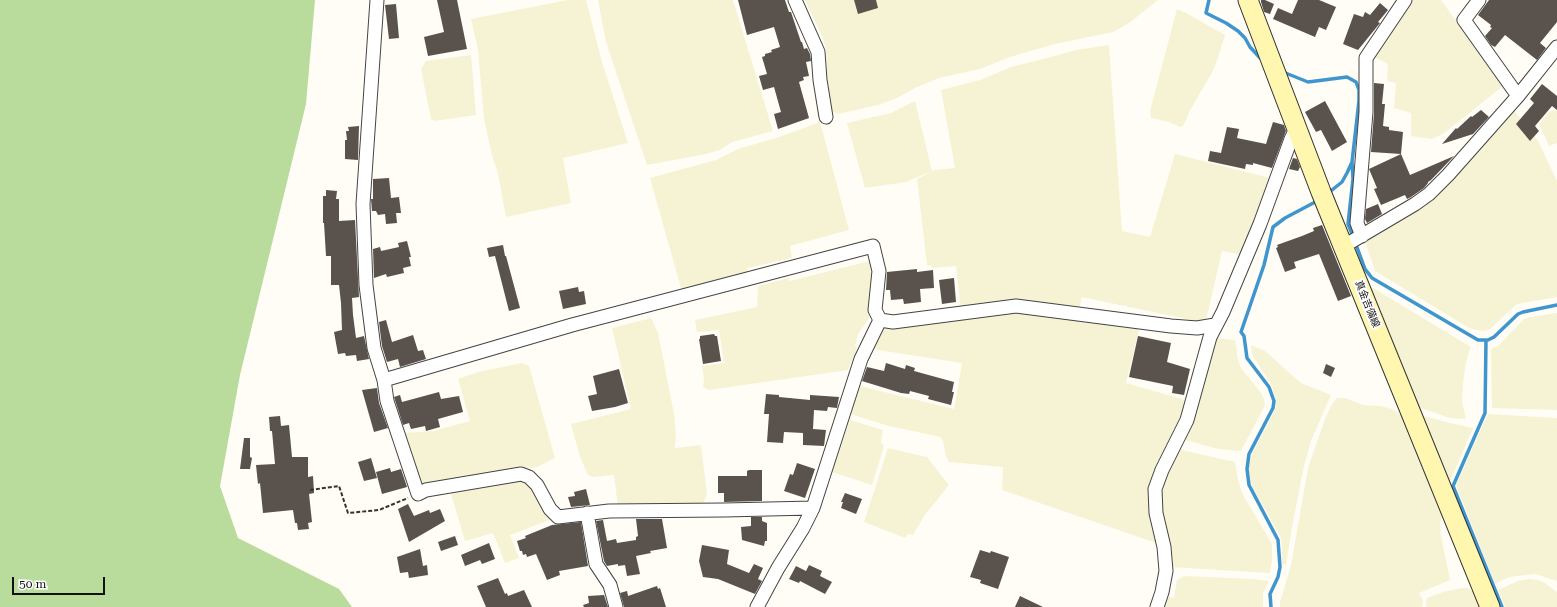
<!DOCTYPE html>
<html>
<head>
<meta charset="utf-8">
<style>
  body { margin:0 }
  #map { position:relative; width:1557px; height:607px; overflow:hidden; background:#fffdf5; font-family:"Roboto Serif",serif }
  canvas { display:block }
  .scale { position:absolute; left:12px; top:577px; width:93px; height:18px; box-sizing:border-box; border:2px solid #111; border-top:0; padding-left:5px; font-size:12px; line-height:14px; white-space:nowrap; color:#111; -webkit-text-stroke:3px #fff; paint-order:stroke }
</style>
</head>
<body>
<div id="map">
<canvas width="1557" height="607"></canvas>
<div class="scale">50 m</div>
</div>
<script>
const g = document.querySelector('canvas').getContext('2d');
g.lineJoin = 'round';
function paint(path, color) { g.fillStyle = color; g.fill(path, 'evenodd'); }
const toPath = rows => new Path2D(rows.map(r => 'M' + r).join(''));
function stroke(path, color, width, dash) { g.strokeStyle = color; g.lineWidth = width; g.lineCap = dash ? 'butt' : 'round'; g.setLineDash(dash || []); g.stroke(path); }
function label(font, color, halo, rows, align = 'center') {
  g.font = font + ' "Roboto Serif","Noto Sans JP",serif'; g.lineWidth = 4; g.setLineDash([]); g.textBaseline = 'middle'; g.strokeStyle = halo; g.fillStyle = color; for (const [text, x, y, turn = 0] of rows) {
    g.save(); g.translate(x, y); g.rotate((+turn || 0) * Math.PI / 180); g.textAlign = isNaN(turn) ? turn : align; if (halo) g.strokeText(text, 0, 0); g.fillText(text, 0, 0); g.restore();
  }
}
const farmland = toPath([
  [568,0,586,0,602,62,628,143,563,158,571,203,506,217,498,174,492,155,484,119,478,50,471,19],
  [598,0,733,0,773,131,732,142,720,150,706,154,647,165,606,42],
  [805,0,1158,0,1129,23,1113,32,1055,44,1010,57,980,69,939,78,915,88,897,98,878,105,838,114,833,112,831,107,827,74,826,49,823,38],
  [1413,0,1441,0,1503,86,1443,134,1432,139,1411,136,1411,113,1394,108,1396,83,1387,81,1388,64,1374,57],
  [1177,9,1186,13,1225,35,1216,64,1210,76,1189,112,1187,118,1183,126,1180,127,1169,122,1151,118,1150,111],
  [1109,45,1122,231,1150,237,1175,154,1274,179,1243,255,1222,251,1206,320,1200,322,1082,297,1079,309,961,309,956,266,932,268,931,265,927,265,917,179,934,170,955,168,941,90,980,80,1011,67,1043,59,1076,50],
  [471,55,476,115,435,121,431,119,421,69,426,61],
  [915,101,932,171,906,182,865,188,847,123,891,113],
  [1513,109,1538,141,1557,181,1557,297,1517,304,1490,329,1484,331,1476,330,1469,328,1375,271,1365,241,1434,199],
  [1557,110,1557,143,1549,146,1539,124,1550,111],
  [820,122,849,230,790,246,792,258,747,268,748,277,682,292,650,178,716,160,738,149,779,137],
  [874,260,872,314,858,334,855,346,857,348,848,370,709,390,703,387,704,380,702,366,724,363,719,330,697,332,695,320,757,307,758,286,789,278,790,281],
  [1373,288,1471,347,1469,351,1465,367,1463,385,1462,402,1466,419,1450,418,1418,407,1370,289],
  [1021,308,1140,326,1126,383,1189,401,1162,462,1159,544,1002,490,1003,467,949,462,946,456,943,441,940,437,889,426,850,414,860,386,954,409,962,363,872,349,881,331,886,327],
  [1557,313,1557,410,1492,408,1491,349,1498,346,1524,319,1530,317],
  [651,318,658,333,674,414,676,435,675,448,701,445,707,494,705,500,702,504,694,506,618,508,614,475,593,477,588,475,580,457,571,424,631,409,612,328],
  [1214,338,1235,340,1238,360,1241,368,1261,393,1264,399,1265,405,1262,411,1241,451,1218,449,1182,439],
  [1251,346,1253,346,1265,351,1301,383,1331,395,1311,441,1304,466,1292,527,1286,565,1282,564,1282,545,1280,536,1253,488,1249,474,1248,465,1253,452,1274,412,1276,406,1276,400,1272,386,1255,359,1252,354],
  [522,363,529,366,555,458,537,467,421,485,401,433,433,431,470,421,458,379,478,372],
  [1337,398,1345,398,1363,405,1380,406,1392,409,1402,415,1442,515,1440,523,1441,536,1450,580,1419,593,1423,600,1422,607,1280,607,1280,602,1291,565,1308,468,1325,419,1331,406],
  [1488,414,1557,418,1557,581,1535,574,1509,577,1495,584,1456,485],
  [1420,415,1450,423,1473,428,1449,484],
  [850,420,883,430,881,442,884,446,872,485,832,472],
  [888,448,927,457,949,485,924,516,913,535,908,534,905,538,864,522],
  [1177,449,1235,462,1238,480,1242,493,1272,544,1272,561,1270,573,1170,567,1157,499],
  [522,478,527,480,552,519,510,535,519,558,505,563,493,533,465,541,451,494,452,490],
  [1184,576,1253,579,1269,581,1263,594,1263,607,1160,607,1164,596,1174,598,1177,580],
  [1529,579,1539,580,1545,583,1557,592,1557,607,1505,607,1498,590,1518,581],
  [1462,588,1467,588,1473,591,1479,607,1426,607,1427,598,1443,592]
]);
const forest = toPath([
  [0,0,315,0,306,104,240,375,220,486,238,538,339,589,352,607,0,607]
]);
const stream = toPath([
  [1209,0,1206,13,1226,23,1238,31,1245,38,1250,47,1262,60],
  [1283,72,1308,82,1347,77,1356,82,1359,90,1359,101,1352,162,1347,173,1342,182,1327,194],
  [1352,162,1353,179,1348,224,1353,236],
  [1355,242,1365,269,1372,278,1478,340,1488,340,1494,337,1518,314,1523,312,1557,305],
  [1486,340,1485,413,1453,486,1502,607],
  [1271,607,1270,594,1278,577,1280,567,1278,540,1249,485,1247,469,1249,454,1273,408,1274,401,1269,387,1247,358,1244,336,1241,332,1264,265,1273,227,1285,218,1319,200]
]);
const building = toPath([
  [437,0,457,0,467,49,428,56,424,37,444,32],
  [738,0,785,0,789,12,791,12,801,42,802,42,804,49,807,48,810,54,811,61,806,62,809,76,803,77,804,80,799,82,809,118,778,129,774,114,781,112,774,87,763,90,759,76,767,74,762,57,765,56,765,54,772,52,771,50,780,47,774,27,747,35],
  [854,0,876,0,878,8,858,14],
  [1261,0,1265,0,1274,4,1270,14,1264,12,1261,2],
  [1298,0,1319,0,1336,7,1326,30,1319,27,1315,37,1273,19,1278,8,1292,14],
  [1489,0,1557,0,1557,22,1540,43,1546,48,1537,60,1505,35,1495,47,1491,45,1485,36,1492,28,1490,27,1491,25,1478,15],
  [1380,3,1388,10,1378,22,1380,23,1358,50,1343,44,1354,14,1363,17,1365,12,1370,15],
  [396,4,399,38,389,39,385,5],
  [1374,83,1384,84,1382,104,1385,104,1383,126,1389,127,1389,130,1403,132,1401,154,1371,152,1374,113],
  [1542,84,1557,96,1557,110,1552,106,1535,126,1539,131,1530,141,1516,124,1534,103,1530,99],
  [1325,101,1347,142,1332,151,1321,130,1316,132,1305,112],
  [1481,110,1489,117,1473,134,1442,144,1456,128,1457,129,1471,116,1472,117],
  [1273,122,1284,125,1286,131,1272,168,1253,163,1253,165,1246,164,1245,169,1208,161,1210,151,1221,153,1227,127,1239,129,1237,138,1266,144],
  [359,126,358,160,345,159,345,140,347,140,346,131,349,131,348,127],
  [1401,154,1410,175,1454,156,1431,180,1428,182,1428,183,1424,188,1411,197,1407,199,1405,195,1381,205,1374,189,1377,188,1369,169],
  [1293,158,1297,159,1300,167,1298,171,1289,169],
  [389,178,391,198,399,197,401,213,396,213,397,223,386,224,385,214,378,215,376,211,372,211,371,199,373,199,373,179],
  [326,190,337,191,336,199,339,199,339,221,355,220,359,297,352,298,353,315,356,338,364,336,369,359,357,361,356,355,346,356,345,353,338,354,334,332,342,330,341,303,339,285,331,285,331,256,326,256,324,223,323,223,323,196,326,196],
  [1378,204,1382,214,1367,223,1365,219,1366,209],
  [1322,225,1351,296,1338,301,1319,254,1294,262,1296,268,1285,272,1276,248,1278,247,1277,245,1302,236,1314,231,1313,228],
  [407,241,411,257,409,257,411,266,403,268,404,273,387,277,386,274,374,278,373,249,380,247,381,251,399,247,398,243],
  [503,245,505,256,506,256,520,308,509,311,495,256,489,257,487,248],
  [917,269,917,272,933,270,934,288,920,289,921,302,904,304,903,299,891,300,890,290,886,290,887,272],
  [954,278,956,302,942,304,939,280],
  [578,287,579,292,584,291,586,304,563,309,559,291],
  [386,320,392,342,413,335,418,351,423,350,426,359,400,367,398,359,387,362,382,346,379,322],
  [714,334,715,336,717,336,721,361,703,364,699,339,700,339,700,336],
  [1138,336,1171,343,1167,362,1190,369,1184,395,1172,393,1173,386,1129,377],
  [886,363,905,369,906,365,915,368,914,371,954,382,952,392,954,392,951,405,928,399,929,396,910,391,909,394,901,393,862,381,867,367,884,371],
  [1326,364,1335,368,1331,377,1323,373],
  [619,369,628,403,615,407,592,411,588,396,597,394,593,376],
  [377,388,379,403,388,428,374,432,362,390],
  [439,392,441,399,459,396,463,412,438,419,440,427,426,431,425,426,411,429,409,423,403,425,394,397,400,395,402,402],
  [766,394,779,395,779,397,810,400,810,395,839,397,837,408,828,407,827,411,814,410,813,429,826,430,824,446,803,445,803,433,784,432,783,443,767,442,769,414,764,414],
  [280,416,281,426,289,425,292,457,308,457,308,477,313,476,314,493,309,494,312,522,308,523,309,529,298,530,297,523,295,523,293,510,263,513,260,483,258,484,256,465,275,464,272,431,270,431,269,417],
  [244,438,250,438,250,457,252,458,250,469,240,469],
  [371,458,377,478,364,481,358,462],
  [797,463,815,469,805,498,784,491,790,474,793,475],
  [390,468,391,472,401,469,407,487,382,494,376,472],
  [749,470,762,470,762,501,724,502,724,493,718,493,718,476,747,476,747,471],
  [586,489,590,505,571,507,568,497,575,496,574,492],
  [845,493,862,499,856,514,841,508,843,502,841,502],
  [408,504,414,516,429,510,430,513,440,509,445,521,409,542,398,509],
  [751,517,762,517,762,521,767,523,767,541,765,541,764,546,742,540,741,527,751,526],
  [636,519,662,519,667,548,650,551,651,553,636,556,640,574,627,576,625,565,618,566,618,564,607,566,604,561,596,521,603,520,607,541,616,539,617,543,636,540,636,537,638,536],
  [581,522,588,566,559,571,560,575,547,580,536,554,527,557,526,554,523,555,522,551,520,551,517,541,526,538,525,536,552,525],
  [455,536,458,545,441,551,438,542],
  [489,543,495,559,482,564,480,560,465,566,461,555],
  [702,545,729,550,727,564,749,573,754,564,763,568,758,579,762,581,755,594,718,579,703,577,699,561],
  [420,549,423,566,427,565,428,575,409,578,408,572,400,573,397,557],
  [980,550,990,553,991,551,1009,557,998,589,980,583,981,580,970,577],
  [809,565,822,571,820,576,832,582,825,594,800,581,799,583,789,579,796,566,806,571],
  [498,578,505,594,507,593,508,596,524,590,532,607,486,607,477,586],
  [657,586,658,589,660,588,666,607,624,607,620,593,627,591,628,596],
  [604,595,608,607,584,607,583,605,589,603,588,596],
  [1020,596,1043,607,1015,607]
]);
const path = toPath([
  [310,490,339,486,348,513,379,510,408,498]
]);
const minor = toPath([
  [377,0,363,204,366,285,374,348,384,380,387,401,418,494,426,490,521,474,529,477,537,485,550,509,558,517,609,511,724,510,813,508],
  [795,0,818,52,820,80,826,117],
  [1479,0,1464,20,1518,96],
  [1362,236,1357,223,1366,112,1366,58,1405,0],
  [1344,246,1415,204,1429,194,1448,175,1518,96,1557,47],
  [880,320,893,322,1016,306,1171,326,1197,328,1215,325],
  [384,380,572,325,873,246,879,271,875,310,880,320],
  [587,513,596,564,610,585,616,607],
  [757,607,778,568,803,528,813,508,861,359,880,320],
  [1157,607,1162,592,1166,571,1164,547,1156,513,1155,489,1162,470,1187,420,1210,337,1223,312,1260,224,1291,139,1297,127]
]);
const secondary = toPath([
  [1248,0,1321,192,1490,607]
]);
const streetNames = [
  ["真金吉備線",1367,304,68]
];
paint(farmland, '#f6f3d4');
paint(forest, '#b9dc9c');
stroke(stream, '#3f96cf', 3.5);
paint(building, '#5a524d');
stroke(minor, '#444', 15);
stroke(secondary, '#333', 21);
stroke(path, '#333', 2, [4, 2]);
stroke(minor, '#fff', 13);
stroke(secondary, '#fff6b0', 19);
label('10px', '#111', '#fff', streetNames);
</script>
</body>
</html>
